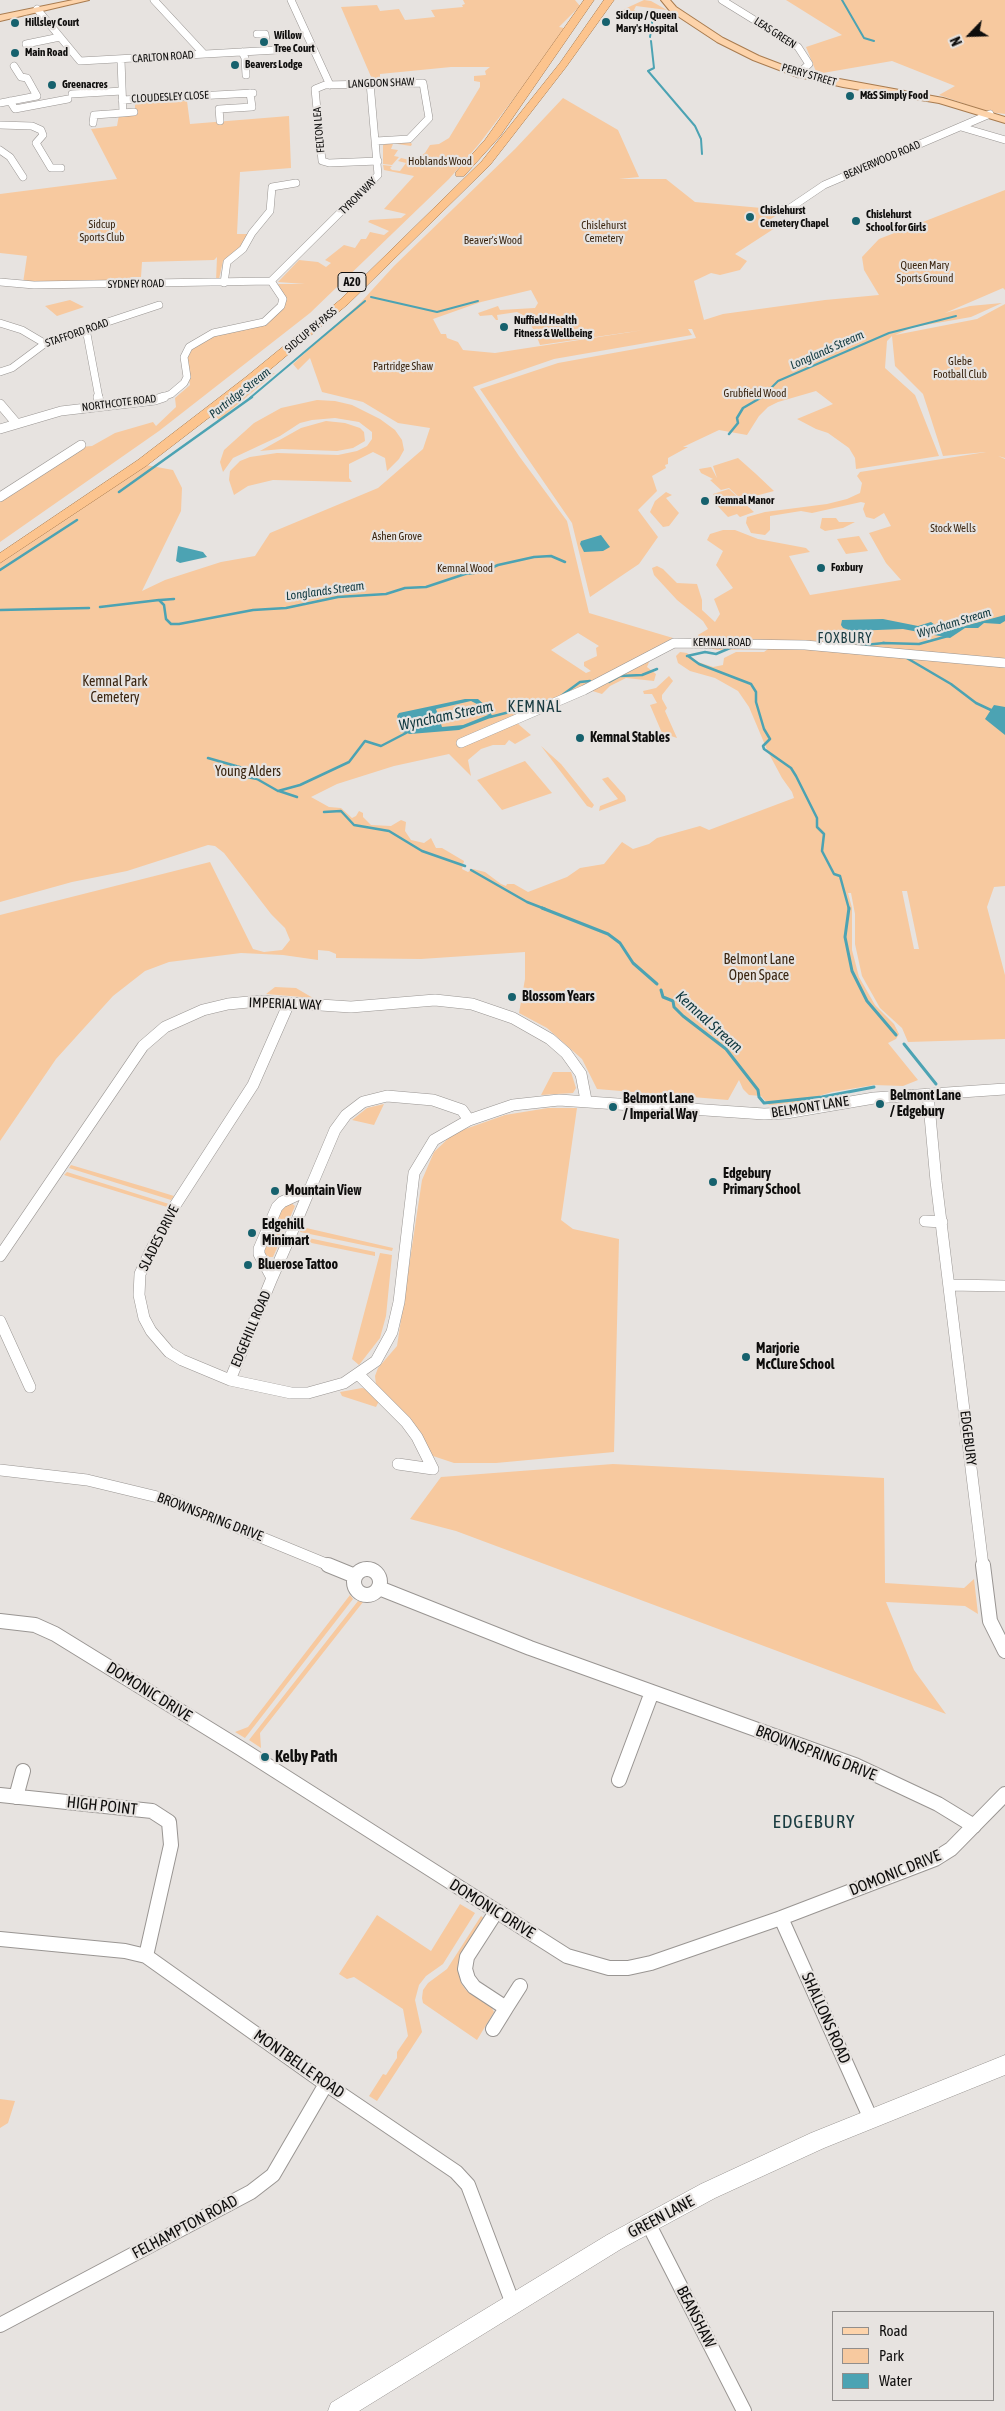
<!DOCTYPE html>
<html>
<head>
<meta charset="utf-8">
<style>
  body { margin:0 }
  #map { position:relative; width:1005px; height:2411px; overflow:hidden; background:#e7e3e0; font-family:"Asap Condensed",sans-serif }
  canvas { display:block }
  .legend { position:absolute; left:832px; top:2311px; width:162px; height:90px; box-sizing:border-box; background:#e7e3e0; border:1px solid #918e8c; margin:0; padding:6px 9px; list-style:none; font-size:15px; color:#0f0e0d }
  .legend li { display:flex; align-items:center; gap:10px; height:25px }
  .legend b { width:25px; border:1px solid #918e8c }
  .north { position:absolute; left:945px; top:10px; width:50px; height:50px; -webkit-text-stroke:4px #e7e3e0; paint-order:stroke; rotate:246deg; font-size:14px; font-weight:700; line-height:20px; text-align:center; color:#0f0e0d }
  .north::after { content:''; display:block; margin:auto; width:18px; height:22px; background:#0f0e0d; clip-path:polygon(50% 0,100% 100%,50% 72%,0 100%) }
</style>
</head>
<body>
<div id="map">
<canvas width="1005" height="2411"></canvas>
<ul class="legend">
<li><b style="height:6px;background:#fdd3aa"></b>Road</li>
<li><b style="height:14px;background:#f7c99f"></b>Park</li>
<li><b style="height:14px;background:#4ca3b3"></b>Water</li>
</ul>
<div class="north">N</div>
</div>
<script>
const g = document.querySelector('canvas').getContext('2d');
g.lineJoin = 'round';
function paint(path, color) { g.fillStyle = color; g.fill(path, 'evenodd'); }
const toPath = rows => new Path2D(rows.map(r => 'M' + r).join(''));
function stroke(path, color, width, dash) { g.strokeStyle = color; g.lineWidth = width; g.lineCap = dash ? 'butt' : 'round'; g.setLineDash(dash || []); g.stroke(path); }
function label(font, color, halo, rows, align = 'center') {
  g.font = font + ' "Asap Condensed",sans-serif'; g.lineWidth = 4.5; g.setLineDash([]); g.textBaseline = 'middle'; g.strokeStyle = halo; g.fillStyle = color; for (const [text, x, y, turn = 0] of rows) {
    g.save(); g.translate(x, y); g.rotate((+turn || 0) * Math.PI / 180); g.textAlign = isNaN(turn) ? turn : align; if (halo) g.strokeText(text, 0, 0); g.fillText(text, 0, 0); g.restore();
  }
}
const green = toPath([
  [463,0,575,0,580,6,559,27,564,28,521,89,479,144,449,179,310,313,159,431,0,542,0,500,81,447,92,446,115,433,153,422,156,426,176,407,175,398,190,385,186,361,191,349,208,337,263,324,285,305,285,298,278,284,305,284,278,282,299,260,318,262,326,267,331,263,325,260,344,245,355,248,361,239,366,239,370,232,384,235,389,231,368,222,370,220,401,218,406,214,384,209,414,176,384,170,383,165,392,166,390,168,392,170,400,171,406,163,398,161,401,158,414,161,425,153,430,145,439,144,449,138,480,87,480,82,474,81,474,76,486,75,485,71,490,67,451,67,380,74,380,79,372,79,341,7,377,5,380,11,399,9,405,20,435,17,431,10,463,7,462,5,465,4],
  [644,0,651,1,667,10,636,6,634,10,640,14,634,15,620,11],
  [786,0,1005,0,1005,114,989,112,939,95,955,86,892,61,817,74,806,47,842,35],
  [563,98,618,130,639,177,619,179,666,179,695,202,784,210,761,226,775,228,735,254,747,261,740,270,720,275,711,273,694,281,704,320,723,314,825,300,879,295,864,270,862,257,879,239,1005,190,1005,290,1003,288,945,313,970,306,1002,303,971,317,914,327,895,335,977,319,1005,304,1005,458,998,456,1005,459,1005,886,994,887,987,907,1005,975,1005,1039,908,1042,902,1028,880,1008,862,976,855,944,855,914,851,893,848,893,852,908,852,950,859,977,875,1005,894,1024,899,1034,896,1039,888,1043,918,1080,903,1086,874,1085,832,1092,796,1103,769,1105,761,1096,749,1095,743,1089,739,1080,728,1100,597,1089,582,1059,547,1028,519,1013,525,979,525,952,421,959,336,958,336,954,329,951,318,950,318,960,283,955,241,953,169,962,145,971,113,996,56,1059,0,1141,0,915,210,862,253,949,264,952,282,950,290,940,285,928,271,914,224,853,215,846,208,845,127,871,72,882,0,902,0,563,146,465,173,470,182,488,181,511,142,591,165,580,221,562,255,556,270,533,378,488,423,449,430,428,398,423,363,402,322,392,310,358,298,370,293,364,361,302,394,266,515,149],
  [531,290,538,303,535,308,500,310,498,306,478,313,480,316,492,315,496,320,498,320,497,315,517,312,527,317,533,329,531,331,533,337,537,337,540,345,644,330,495,353,463,350,458,342,447,338,446,334,441,334,433,319,481,302],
  [688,329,692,329,696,338,558,363,480,389,572,523,590,597,639,564,658,537,638,510,657,491,652,476,666,468,665,465,668,464,668,458,688,447,683,447,719,430,747,435,759,416,768,407,778,402,816,391,833,404,797,419,816,429,828,433,849,448,855,458,856,469,939,456,915,395,885,368,887,341,892,336,895,366,923,394,943,456,986,452,860,472,857,476,862,483,860,493,847,499,827,504,765,512,747,517,746,523,751,533,765,535,770,530,770,516,801,511,812,513,861,502,865,503,863,509,866,517,874,519,884,513,891,526,869,533,886,563,901,580,810,595,789,556,810,552,806,548,758,539,735,530,723,530,710,534,707,540,723,551,716,565,733,588,714,599,720,614,715,622,702,610,702,600,697,584,677,583,663,569,657,566,652,568,654,575,677,600,703,621,708,629,698,635,705,647,717,650,768,649,764,652,736,652,724,658,723,665,713,667,698,662,687,653,680,652,676,656,678,663,690,671,715,678,738,691,749,707,768,752,782,778,792,792,794,798,709,830,700,826,657,838,649,844,633,849,622,842,604,864,580,868,567,877,528,892,514,884,507,884,506,886,501,884,485,872,473,869,468,872,462,869,464,861,442,848,436,848,431,838,424,843,411,840,405,831,406,822,401,820,391,826,371,825,363,817,363,813,359,811,356,816,352,818,341,808,329,807,311,797,337,784,394,766,449,754,471,776,468,760,481,749,493,745,505,745,509,740,515,744,531,735,517,723,583,688,602,694,610,686,626,678,654,681,656,674,647,667,655,648,673,638,589,613,567,521,519,456,473,387,554,359,692,335],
  [578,633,599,646,596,648,597,656,584,662,584,666,591,671,586,673,551,650],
  [902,891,907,891,919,949,914,949],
  [187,101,190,124,289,116,291,168,240,172,237,234,248,234,239,250,223,261,219,279,216,281,217,257,214,260,142,262,141,277,132,277,121,282,23,283,27,256,0,253,0,194,117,179,91,129,117,126,119,115,135,113,135,103],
  [409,141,412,144,411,146,391,143,393,144,391,149,398,150,394,156,399,157,392,165,383,164,383,145,388,143],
  [70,300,84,307,57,316,45,306],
  [275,373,219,420,215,415,266,375],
  [317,400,335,401,352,405,380,419,395,430,402,440,404,450,399,459,387,471,385,458,373,452,349,464,349,478,352,482,273,480,248,486,234,495,229,480,230,471,240,461,250,457,277,453,338,455,357,451,367,446,372,439,372,432,359,422,335,418,312,420,300,423,280,436,233,458,223,472,220,462,224,450,254,423,281,408],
  [326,421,345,423,360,428,364,432,365,441,353,448,337,451,282,449,260,451,301,428],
  [738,458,756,474,774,491,755,496,755,499,744,502,729,488,721,490,710,480,713,479,701,473,699,469,711,467,717,478,713,466],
  [729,489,730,490,754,512,740,517,737,514,728,517,713,501,716,498,713,494],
  [666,492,672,495,666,498,679,513,669,526,663,527,650,512,655,501],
  [822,518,836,518,839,522,855,522,843,528,825,531,820,528],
  [859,536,868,551,846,554,837,539],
  [669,676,673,681,662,695,662,699,667,708,665,711,677,738,662,733,650,705,657,703,652,694,644,694,643,691,656,688],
  [541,746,561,764,594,805,592,808,587,806],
  [525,761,552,793,502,810,477,780],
  [608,777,625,796,626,801,599,811,600,806,618,799,602,779],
  [275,987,296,988,313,998,266,994],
  [553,1072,571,1072,576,1088,573,1093,541,1095],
  [384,1104,374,1125,352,1120,367,1108],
  [548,1108,577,1108,561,1220,573,1229,619,1239,614,1452,496,1463,454,1463,430,1455,376,1385,375,1376,378,1368,397,1346,422,1180,434,1152,454,1133,505,1115],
  [71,1165,148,1188,174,1196,171,1200,69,1168],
  [67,1172,169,1204,167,1207,64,1175],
  [291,1203,295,1206,285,1229,273,1226,280,1210],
  [302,1227,393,1248,392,1251,300,1232],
  [272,1229,284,1232,273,1257,269,1257,265,1254,264,1249],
  [299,1236,375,1252,375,1256,297,1240],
  [380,1253,392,1255,386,1316,380,1338,359,1365,352,1359],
  [362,1388,370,1390,380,1399,376,1407,342,1396,340,1392],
  [613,1464,884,1478,885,1583,964,1588,974,1579,978,1614,965,1606,886,1602,914,1670,946,1714,456,1531,410,1519,441,1477],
  [350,1595,353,1599,245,1738,235,1732,248,1727],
  [358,1601,363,1602,260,1733,261,1748,249,1740],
  [460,1904,475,1913,443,1964,426,1976,419,1985,415,2000,422,2032,377,2101,369,2096,383,2074,386,2075,397,2058,397,2052,408,2036,403,2009,354,1977,347,1979,339,1974,377,1915,431,1951],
  [481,1916,486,1920,458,1967,461,1983,466,1990,492,2008,494,2012,477,2040,423,2003,422,1998,423,1990,428,1983,447,1969],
  [0,2099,15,2101,8,2123,0,2128]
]);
const water = toPath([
  [601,535,610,547,603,551,584,552,580,544,581,541],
  [178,546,203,552,207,557,180,563,176,561],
  [1005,615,1005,621,1000,624,984,623,978,628,965,628,950,638,903,629,852,631,843,628,841,625,842,620,883,619,918,626,931,622,939,628,950,630],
  [465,699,478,699,487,707,493,717,459,730,410,734,402,732,397,716,399,713],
  [471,701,481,706,474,710,483,708,488,715,463,725,442,727,440,721,445,719,439,718,436,709],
  [994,705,1005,707,1005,735,985,719]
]);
const streamFar2 = toPath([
  [842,0,864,38,874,41],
  [650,37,653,16],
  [651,41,654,68,648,71,695,126,701,139,702,154],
  [371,297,437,312,478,301],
  [250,398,365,301],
  [761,398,778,381,889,333,956,316]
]);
const streamFar1 = toPath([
  [729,434,738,423,737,418,743,408,762,397],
  [119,492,252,397],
  [0,570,77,520],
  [160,600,174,599],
  [100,607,159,600,164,605,166,619,171,624,179,624,253,610,286,608,338,597,386,594,405,588,426,587,465,574,482,572,498,565,534,557,551,556,565,562],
  [0,610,89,608],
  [883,643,919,644,948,636],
  [855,646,884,643],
  [687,656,705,652,716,654,730,648],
  [688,656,699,664,751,684,756,692,756,702,764,729,770,739,763,746,764,749,791,768,796,776,817,818,817,827,824,834,822,851,834,874,840,876,849,909],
  [905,657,951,684,976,703,993,711],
  [609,682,620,676,642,675,657,669],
  [561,696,580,682,590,681],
  [490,717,525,708,531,703,548,701],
  [208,758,243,768,247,777,257,779,278,791,300,785,349,762,365,741,381,746,406,733],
  [279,791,297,797],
  [324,812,341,811,354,825,389,831,422,851,465,866],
  [471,870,527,902,545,909]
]);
const stream = toPath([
  [542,908,608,934,620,943,633,963,657,984],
  [849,908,845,937,852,971,867,1001,896,1035],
  [661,990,663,997,673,1001,674,1007,683,1016,726,1049,758,1090,759,1097,764,1103,822,1097,874,1087],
  [904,1044,936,1084]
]);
const minorFar3 = toPath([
  [154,0,204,54],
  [291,0,330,85],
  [722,0,798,47,809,64,798,74],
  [37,9,80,61,313,48],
  [257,34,265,34,266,40],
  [26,44,60,37],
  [242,52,245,58,246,75],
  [121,60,123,113,134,112],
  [72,94,122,91],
  [122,100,253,93],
  [10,101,15,109,68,99],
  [0,103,37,96,27,78,21,77,14,66],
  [220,121,219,109,252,107,250,93],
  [93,123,94,115,123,113],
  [0,125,32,126,41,130,43,135,36,143,51,168,61,168],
  [961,127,1005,140],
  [376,141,409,139,429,118,423,83,325,85,315,89,322,161,329,163,378,161],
  [0,150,10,157,23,177],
  [777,211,790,208,824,185,990,114],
  [271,281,378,175,370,83],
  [0,282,34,285,271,281],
  [224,283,227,262,243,249,252,233,270,211,272,187,296,183],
  [0,323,22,330,44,343],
  [86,329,99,398],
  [0,372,12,368,47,342,159,305],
  [160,398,171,394,184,383,187,377,184,357,189,347,213,333,264,322,281,306,283,299,271,281]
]);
const minorFar2 = toPath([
  [98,397,100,406],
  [0,404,17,424],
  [0,429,61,411,155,400,164,397],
  [0,497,81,445],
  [461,743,584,690,674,643,805,645,1005,663]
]);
const minorFar1 = toPath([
  [289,1003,253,1085,176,1204,151,1250,140,1274,139,1295,144,1318,151,1331,169,1352,182,1360,230,1380,291,1393,308,1393,344,1383,376,1361,392,1332,399,1302,414,1173,434,1140,469,1120,513,1105,559,1100,764,1114,786,1113,874,1098,1005,1089],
  [928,1094,936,1181,983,1566],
  [310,1189,335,1130,346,1115,363,1102,387,1096,433,1100,462,1110,469,1120],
  [310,1189,292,1232,272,1278,259,1254,259,1249,277,1207,282,1202,310,1189],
  [925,1221,942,1222],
  [0,1256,143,1046,165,1027,203,1010,228,1004,259,1001,351,1007,435,1000,472,1004,513,1018,550,1039,566,1053,581,1074,586,1100],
  [949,1285,1005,1286],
  [0,1321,30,1387],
  [359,1375,406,1422,417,1437,433,1469],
  [230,1380,272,1278],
  [398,1464,433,1469],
  [0,1470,87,1480,170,1500,331,1566]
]);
const minor = toPath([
  [328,1565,355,1576],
  [983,1565,990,1621,1005,1651],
  '354 1582a13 13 0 1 1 26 0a13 13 0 1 1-26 0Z',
  [379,1588,530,1648,855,1765,938,1804,974,1826],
  [0,1621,35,1625,55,1634,240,1748,567,1956,609,1968,628,1968,651,1963,781,1918,935,1859,951,1849,1005,1794],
  [619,1780,652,1692],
  [0,1795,152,1811,169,1822,171,1845,146,1956],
  [16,1797,23,1771],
  [781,1918,870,2117],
  [0,1939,125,1951,146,1956,326,2084,456,2172,468,2185,513,2304],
  [506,2008,520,1986],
  [493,2029,506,2008,474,1987,468,1979,465,1969,467,1957,496,1912],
  [648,2223,744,2411],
  [0,2325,251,2192,273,2175,326,2084]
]);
const secondary = toPath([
  [1005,2055,1005,2075,824,2148,715,2198,621,2249,359,2411,328,2411,331,2403,607,2235,701,2184,811,2133,1005,2055]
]);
const primary = toPath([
  [73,0,89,0,0,21,0,15,73,0],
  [661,0,670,0,676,7,723,38,759,56,801,72,943,98,1005,117,1005,123,939,103,843,87,795,76,753,60,717,42,670,11,661,0]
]);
const trunk = toPath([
  [584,0,594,0,500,136,464,176,456,176,456,172,485,140,584,0],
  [604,0,614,0,566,67,490,165,348,304,254,383,146,466,0,563,0,553,138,460,246,377,340,300,482,161,560,63,604,0]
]);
const markers = [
  [606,22,5,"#16616d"],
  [15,23,5,"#16616d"],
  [264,42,5,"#16616d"],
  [15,53,5,"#16616d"],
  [235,65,5,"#16616d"],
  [52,85,5,"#16616d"],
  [850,96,5,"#16616d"],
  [750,217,5,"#16616d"],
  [856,221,5,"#16616d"],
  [504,327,5,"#16616d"],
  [705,501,5,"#16616d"],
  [821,568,5,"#16616d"],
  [580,738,5,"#16616d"],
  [512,997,5,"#16616d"],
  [880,1104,5,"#16616d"],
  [613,1107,5,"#16616d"],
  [713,1182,5,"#16616d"],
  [275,1191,5,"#16616d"],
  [252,1233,5,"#16616d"],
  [248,1265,5,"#16616d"],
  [746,1357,5,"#16616d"],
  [265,1757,5,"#16616d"]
];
const farPoinames = [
  ["Sidcup / Queen",616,16],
  ["Mary's Hospital",616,29],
  ["Hillsley Court",25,23],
  ["Willow",274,36],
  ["Tree Court",274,49],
  ["Main Road",25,53],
  ["Beavers Lodge",245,65],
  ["Greenacres",62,85],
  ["M&S Simply Food",860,96],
  ["Chislehurst",760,211],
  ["Cemetery Chapel",760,224],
  ["Chislehurst",866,215],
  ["School for Girls",866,228],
  ["Nuffield Health",514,321],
  ["Fitness & Wellbeing",514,334],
  ["Kemnal Manor",715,501],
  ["Foxbury",831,568]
];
const farStreetnames = [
  ["LEAS GREEN",775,33,33],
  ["CARLTON ROAD",163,57,-4],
  ["PERRY STREET",809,75,16],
  ["LANGDON SHAW",381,83,-2],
  ["CLOUDESLEY CLOSE",170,97,-3],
  ["FELTON LEA",319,130,-95],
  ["BEAVERWOOD ROAD",882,160,-23],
  ["TYRON WAY",358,196,-45],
  ["SYDNEY ROAD",136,284,-1],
  ["SIDCUP BY-PASS",311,330,-40],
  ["STAFFORD ROAD",77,333,-19],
  ["NORTHCOTE ROAD",119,403,-7],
  ["KEMNAL ROAD",722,643]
];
const farParknames = [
  ["Hoblands Wood",440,162],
  ["Sidcup",102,225],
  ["Sports Club",102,238],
  ["Chislehurst",604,226],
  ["Cemetery",604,239],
  ["Beaver's Wood",493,241],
  ["Queen Mary",925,266],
  ["Sports Ground",925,279],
  ["Glebe",960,362],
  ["Football Club",960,375],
  ["Partridge Shaw",403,367],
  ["Grubfield Wood",755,394],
  ["Stock Wells",953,529],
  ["Ashen Grove",397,537],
  ["Kemnal Wood",465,569]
];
const shields = [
  [352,282,28]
];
const shieldNames = [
  ["A20",352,282]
];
const farWaternames = [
  ["Longlands Stream",827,350,-24],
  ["Partridge Stream",240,393,-38],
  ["Longlands Stream",325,591,-8],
  ["Wyncham Stream",954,623,-17]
];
const farQuarternames = [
  ["FOXBURY",845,639]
];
const parkNames = [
  ["Kemnal Park",115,682],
  ["Cemetery",115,698],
  ["Young Alders",248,772],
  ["Belmont Lane",759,960],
  ["Open Space",759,976]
];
const poiNames = [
  ["Kemnal Stables",590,738],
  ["Blossom Years",522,997],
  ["Belmont Lane",890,1096],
  ["/ Edgebury",890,1112],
  ["Belmont Lane",623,1099],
  ["/ Imperial Way",623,1115],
  ["Edgebury",723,1174],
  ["Primary School",723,1190],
  ["Mountain View",285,1191],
  ["Edgehill",262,1225],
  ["Minimart",262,1241],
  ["Bluerose Tattoo",258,1265],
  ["Marjorie",756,1349],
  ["McClure School",756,1365]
];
const streetNames = [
  ["IMPERIAL WAY",285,1004,2],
  ["BELMONT LANE",810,1107,-9],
  ["SLADES DRIVE",159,1238,-63],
  ["EDGEHILL ROAD",251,1329,-67],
  ["EDGEBURY",968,1438,83],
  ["BROWNSPRING DRIVE",210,1517,21]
];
const waterNames = [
  ["Wyncham Stream",446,716,-12],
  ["Kemnal Stream",709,1022,42]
];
const quarterNames = [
  ["KEMNAL",535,707]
];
const nearStreetnames = [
  ["DOMONIC DRIVE",149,1692,32],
  ["BROWNSPRING DRIVE",816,1753,21],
  ["HIGH POINT",102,1806,6],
  ["DOMONIC DRIVE",895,1873,-22],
  ["DOMONIC DRIVE",492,1909,32],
  ["SHALLONS ROAD",826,2018,66],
  ["MONTBELLE ROAD",299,2064,35],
  ["GREEN LANE",661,2217,-28],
  ["FELHAMPTON ROAD",185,2227,-28],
  ["BEANSHAW",696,2317,63]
];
const nearPoinames = [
  ["Kelby Path",275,1757]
];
const nearQuarternames = [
  ["EDGEBURY",814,1822]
];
paint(green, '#f7c99f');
paint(water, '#4ca3b3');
stroke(streamFar2, '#4ca3b3', 2);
stroke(streamFar1, '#4ca3b3', 2.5);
stroke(stream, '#4ca3b3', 3);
stroke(minorFar3, '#999592', 8);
stroke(minorFar2, '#999592', 10);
stroke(minorFar1, '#999592', 12);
stroke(minor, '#999592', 16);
stroke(secondary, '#999592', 1);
stroke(primary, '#a87b4f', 2);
stroke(trunk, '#a87b4f', 1);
stroke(minorFar3, '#fff', 7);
stroke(minorFar2, '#fff', 9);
stroke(minorFar1, '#fff', 11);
stroke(minor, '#fff', 14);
paint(secondary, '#fff');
paint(primary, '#fdd3aa');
paint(trunk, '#fcc48e');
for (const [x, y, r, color] of markers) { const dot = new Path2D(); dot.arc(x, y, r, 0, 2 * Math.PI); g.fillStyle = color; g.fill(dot); stroke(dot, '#e7e3e0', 2); }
label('bold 11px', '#0f0e0d', '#e7e3e0', farPoinames, 'left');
label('11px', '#0f0e0d', '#e7e3e0', farStreetnames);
label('11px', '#3a2510', '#e7e3e0', farParknames);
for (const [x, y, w] of shields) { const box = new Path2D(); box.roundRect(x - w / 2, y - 9.5, w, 19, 4); g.fillStyle = '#e7e3e0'; g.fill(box); stroke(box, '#0f0e0d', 1); }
label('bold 12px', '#0f0e0d', null, shieldNames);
label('italic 12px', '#0f383f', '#e7e3e0', farWaternames);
g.letterSpacing = '1px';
label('14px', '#1a3c41', '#e7e3e0', farQuarternames);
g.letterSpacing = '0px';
label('14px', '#3a2510', '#e7e3e0', parkNames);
label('bold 14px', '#0f0e0d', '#e7e3e0', poiNames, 'left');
label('14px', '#0f0e0d', '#e7e3e0', streetNames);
label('italic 15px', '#0f383f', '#e7e3e0', waterNames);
g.letterSpacing = '1px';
label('16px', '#1a3c41', '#e7e3e0', quarterNames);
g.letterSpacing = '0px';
label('16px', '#0f0e0d', '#e7e3e0', nearStreetnames);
label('bold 16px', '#0f0e0d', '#e7e3e0', nearPoinames, 'left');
g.letterSpacing = '1px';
label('19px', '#1a3c41', '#e7e3e0', nearQuarternames);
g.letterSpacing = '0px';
</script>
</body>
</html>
